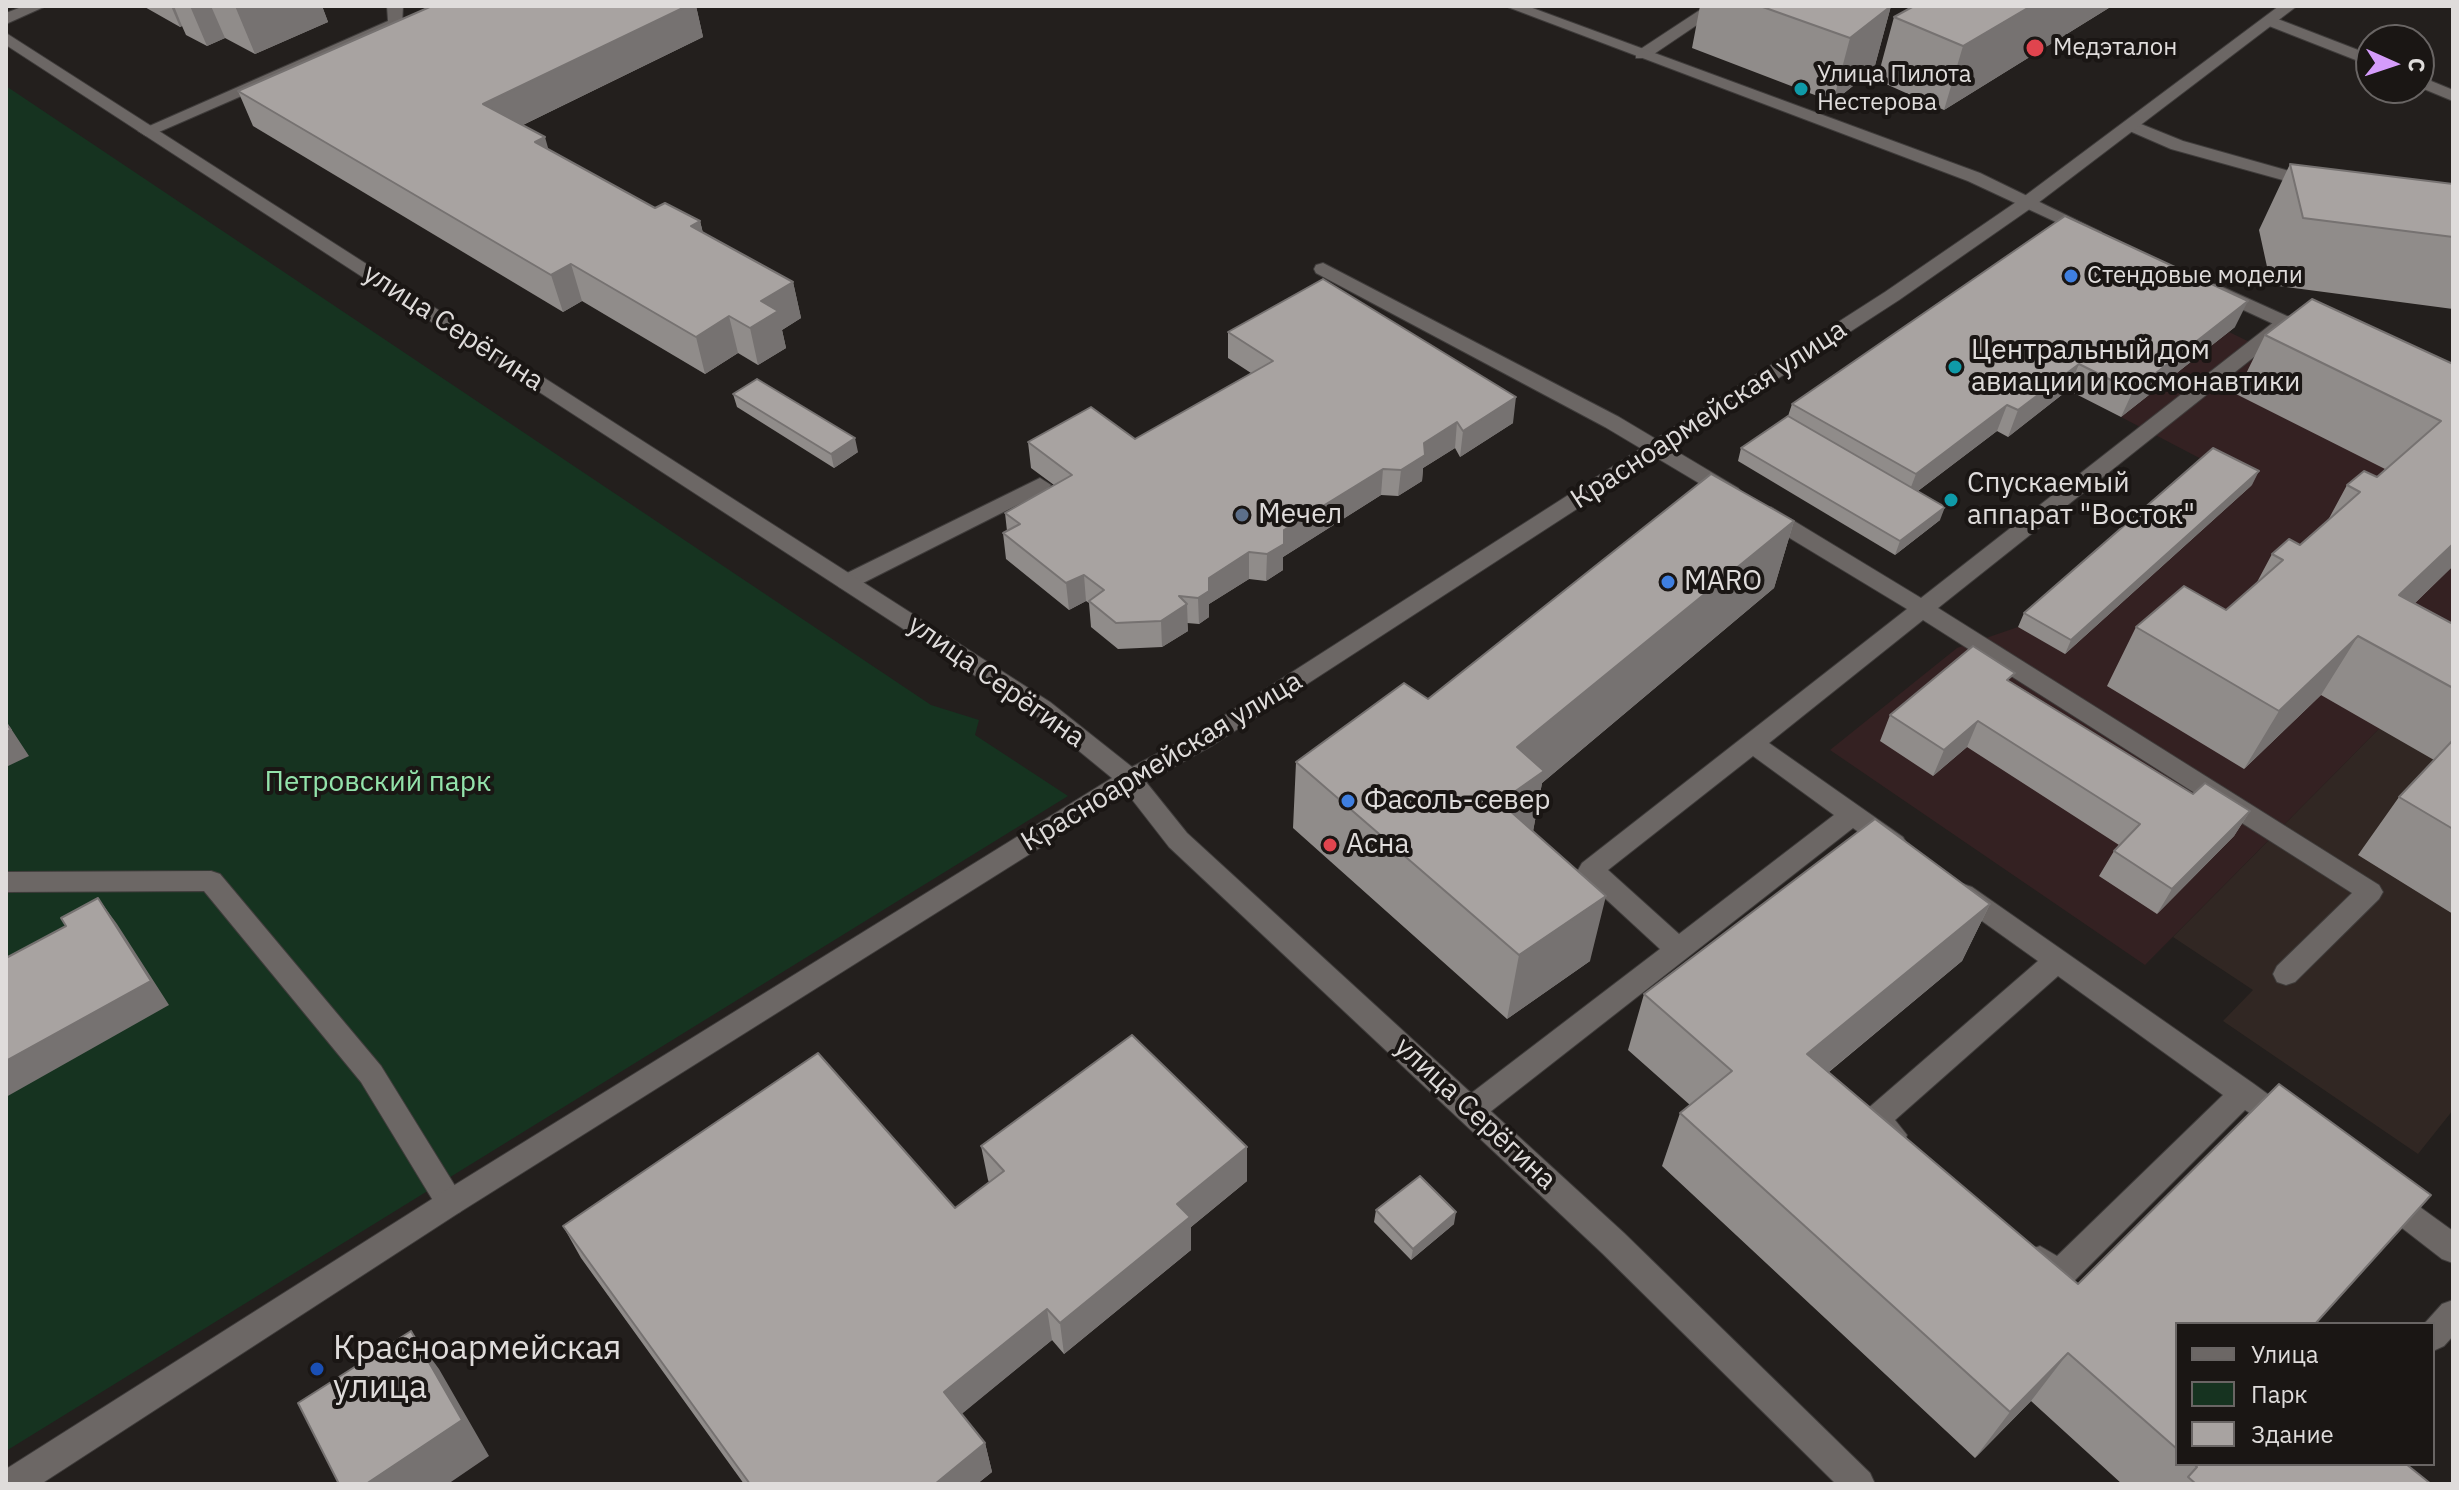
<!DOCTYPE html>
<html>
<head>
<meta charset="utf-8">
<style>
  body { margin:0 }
  #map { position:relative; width:2459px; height:1490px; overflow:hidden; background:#231f1d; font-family:"IBM Plex Sans",sans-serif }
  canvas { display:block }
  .frame { position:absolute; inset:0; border:8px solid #dfdcdb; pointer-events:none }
  .legend { position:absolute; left:2175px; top:1322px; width:260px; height:144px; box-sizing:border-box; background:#1a1614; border:2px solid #696564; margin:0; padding:10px 14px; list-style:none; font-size:24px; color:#dfdcdb }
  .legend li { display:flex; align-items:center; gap:16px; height:40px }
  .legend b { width:40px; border:2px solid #696564 }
  .north { position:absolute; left:2355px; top:24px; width:80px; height:80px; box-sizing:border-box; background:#1a1614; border:2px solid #696564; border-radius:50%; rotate:93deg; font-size:22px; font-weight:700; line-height:32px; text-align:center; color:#dfdcdb }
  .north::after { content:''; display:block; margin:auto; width:28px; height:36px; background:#d59cfb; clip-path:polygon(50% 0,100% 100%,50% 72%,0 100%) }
</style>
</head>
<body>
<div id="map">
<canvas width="2459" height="1490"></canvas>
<div class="frame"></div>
<ul class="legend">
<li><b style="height:10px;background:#6c6765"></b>Улица</li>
<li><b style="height:22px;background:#163320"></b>Парк</li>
<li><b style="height:22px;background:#a8a3a1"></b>Здание</li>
</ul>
<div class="north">С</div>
</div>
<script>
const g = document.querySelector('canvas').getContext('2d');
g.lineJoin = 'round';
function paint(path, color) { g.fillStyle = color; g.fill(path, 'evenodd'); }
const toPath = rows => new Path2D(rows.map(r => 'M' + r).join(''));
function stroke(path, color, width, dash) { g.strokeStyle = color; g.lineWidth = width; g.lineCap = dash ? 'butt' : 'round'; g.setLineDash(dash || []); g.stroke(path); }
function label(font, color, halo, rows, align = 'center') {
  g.font = font + ' "IBM Plex Sans",sans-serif'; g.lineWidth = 8; g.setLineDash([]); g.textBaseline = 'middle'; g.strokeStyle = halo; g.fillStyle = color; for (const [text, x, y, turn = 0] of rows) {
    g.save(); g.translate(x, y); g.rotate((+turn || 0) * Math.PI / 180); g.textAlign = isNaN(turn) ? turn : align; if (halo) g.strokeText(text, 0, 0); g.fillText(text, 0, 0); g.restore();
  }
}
const built = toPath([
  [2453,654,2453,1110,2418,1154,2223,1021,2253,990,2173,937]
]);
const medical = toPath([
  [2229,332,2453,440,2453,654,2145,965,1830,750,1957,648,2018,627,2065,653,2207,462,2121,417]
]);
const green = toPath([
  [6,86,931,705,979,720,975,735,1068,796,6,1451]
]);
const service = toPath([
  [24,6,46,6,6,24,6,13,24,6],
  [387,6,403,6,402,26,152,135,146,136,138,131,388,21,387,6],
  [1706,6,1725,6,1648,58,1636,58,1636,52,1706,6],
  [2270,16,2371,55,2371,66,2264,24,2264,18,2270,16],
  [2419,76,2453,90,2453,101,2419,87,2419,76],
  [2131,120,2183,141,2314,178,2317,182,2308,187,2171,149,2125,129,2123,125,2131,120],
  [1323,263,1619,417,1738,488,1742,493,1731,500,1724,498,1605,427,1316,273,1314,269,1316,265,1323,263],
  [2286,316,2293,318,2296,322,2293,326,1938,608,2379,885,2383,892,2379,899,2295,982,2286,985,2277,982,2273,974,2277,966,2352,893,1923,620,1769,743,1903,837,1907,844,1903,851,1894,854,1885,851,1853,828,1481,1119,1471,1122,1461,1119,1457,1110,1461,1101,1660,949,1582,877,1578,870,1582,863,1907,609,1755,517,1752,512,1755,507,1771,507,1921,598,2279,318,2286,316],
  [1753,756,1834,815,1679,934,1608,870,1753,756],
  [1040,478,1051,485,1047,490,855,587,847,590,839,587,836,582,839,577,1040,478],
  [211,871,220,874,381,1066,460,1194,465,1203,460,1212,450,1216,440,1212,361,1082,204,891,6,892,6,872,211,871],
  [1963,884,1972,887,2254,1084,2295,1114,2299,1123,2295,1132,2285,1135,2245,1110,2069,1286,2058,1290,2047,1286,2029,1270,2025,1260,2029,1250,2040,1246,2057,1256,2223,1095,2058,976,1895,1120,1907,1135,1903,1144,1893,1148,1883,1144,1865,1129,1861,1120,1865,1111,2038,961,1954,901,1950,894,1954,887,1963,884],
  [2385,1185,2395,1189,2453,1231,2453,1263,2442,1259,2375,1207,2370,1198,2375,1189,2385,1185],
  [2453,1300,2453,1336,2444,1346,2433,1351,2433,1324,2424,1324,2442,1304,2453,1300]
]);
const minor = toPath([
  [1505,6,1527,6,1980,173,2101,232,2092,237,2086,236,1968,181,1505,6],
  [2216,284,2320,331,2323,335,2320,339,2306,339,2209,294,2207,290,2209,286,2216,284]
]);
const tertiary = toPath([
  [2279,6,2297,6,2034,206,1899,300,1213,745,1146,782,1187,833,1624,1233,1870,1473,1875,1484,1836,1484,1602,1253,1169,847,1127,793,460,1212,41,1484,6,1484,6,1469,440,1194,1112,778,1034,714,6,45,6,33,1050,702,1132,767,1197,733,1885,292,2022,198,2279,6]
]);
const wall = toPath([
  [143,6,322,6,328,22,255,54,225,38,207,46,186,35,182,26,180,27],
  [432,6,696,6,703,37,523,125,548,149,655,208,700,221,703,233,793,282,801,318,782,330,786,348,758,365,738,353,705,374,582,301,563,312,253,126,238,91],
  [1700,6,1891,6,1874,69,1833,102,1692,48],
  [2112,6,1944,110,1877,80,1894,17],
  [2290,164,2453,184,2453,309,2271,285,2259,230],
  [2235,327,2121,417,2068,390,2008,437,1997,431,1918,491,1940,520,1895,555,1738,461,1741,448,1788,416,1792,404],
  [1228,332,1513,423,1460,457,1455,448,1423,468,1422,481,1398,496,1381,495,1283,557,1283,570,1266,581,1249,579,1209,604,1209,617,1199,624,1187,623,1188,631,1162,647,1118,649,1091,627,1089,603,1086,601,1069,610,1006,559,1003,533,1007,531,1005,513,1054,485,1031,468,1028,442,1135,439,1251,373,1228,358],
  [2265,335,2453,364,2453,566,2415,603,2453,624,2453,914,2358,855,2399,797,2434,760,2321,695,2244,769,2107,686,2136,627,2226,610,2256,584,2272,554,2300,545,2327,522,2347,485,2377,477,2385,469,2236,394],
  [733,394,858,452,834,468,737,407],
  [2252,485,2065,654,2018,627,2024,613],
  [1794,521,1774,588,1542,783,1533,831,1590,961,1507,1019,1293,828,1296,762],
  [2011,682,2193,794,2250,811,2234,836,2157,914,2099,876,2114,851,2119,845,1967,747,1933,776,1880,741,1890,715],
  [1990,904,1962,961,1829,1072,2078,1284,2177,1324,2177,1464,2406,1464,2431,1484,2122,1484,2031,1401,1975,1458,1662,1166,1680,1113,1690,1105,1628,1050,1644,994],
  [981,1146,1247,1147,1247,1181,1191,1227,1191,1250,1064,1354,1052,1340,961,1414,985,1443,992,1472,977,1484,744,1484,581,1258,563,1226,955,1208,989,1182,988,1180],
  [1376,1210,1454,1224,1411,1260,1374,1222]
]);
const shadedWall = toPath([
  [171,6,174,6,182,26,180,27],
  [190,6,211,6,225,38,207,46],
  [235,6,322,6,328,22,255,54],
  [687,6,696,6,703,37,494,139,483,104],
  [1891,6,1874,69,1833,102,1850,38],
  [2031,6,2112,6,1944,110,1963,46],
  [545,137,555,173,535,142],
  [700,221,709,258,691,226],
  [571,264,582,301,563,312,551,275],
  [793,282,801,318,782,330,786,348,758,365,750,328,761,301],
  [2248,301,2235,327,2121,417,2133,391],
  [729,316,738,353,705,374,696,337],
  [2079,364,2068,390,2008,437,2018,410],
  [1516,397,1513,423,1460,457,1463,431],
  [2007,405,1997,431,1906,500,1916,474],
  [1457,422,1455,448,1423,468,1422,481,1398,496,1401,470,1424,443],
  [855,438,858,452,834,468,831,454],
  [1383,469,1381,495,1283,557,1283,570,1266,581,1267,554,1284,530],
  [2259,471,2252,485,2065,654,2071,640],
  [1945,507,1940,520,1895,555,1900,541],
  [1794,521,1774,588,1542,783,1532,837,1500,802,1517,747],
  [2453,544,2453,566,2373,644,2399,595],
  [1249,552,1249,579,1209,604,1209,617,1199,624,1198,598,1209,578],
  [1084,575,1086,601,1069,610,1066,583],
  [1187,604,1188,631,1162,647,1161,621],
  [2358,636,2321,695,2244,769,2279,711],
  [6,721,29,756,6,767],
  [1978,721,1967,747,1933,776,1944,750],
  [2250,811,2234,836,2157,914,2172,889],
  [1606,896,1590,961,1507,1019,1519,955],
  [98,898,117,924,169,1005,6,1097,6,1061],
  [1990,904,1962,961,1785,1108,1807,1054],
  [1247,1147,1247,1181,1191,1227,1191,1250,1064,1354,1060,1323,1177,1204],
  [1456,1212,1454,1224,1411,1260,1413,1249],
  [1047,1309,1052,1340,952,1422,944,1392],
  [411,1331,439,1369,489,1456,448,1484,366,1484],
  [2068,1353,2031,1401,1975,1458,2010,1412],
  [985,1443,992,1472,977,1484,935,1484]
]);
const building = toPath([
  [432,6,687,6,483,104,545,137,535,142,655,208,665,203,700,221,691,226,793,282,761,301,778,311,750,328,729,316,696,337,571,264,551,275,238,91,432,6],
  [1760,6,1891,6,1850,38,1760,6],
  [1914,6,2031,6,1963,46,1894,17,1914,6],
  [2290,164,2453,184,2453,237,2303,218,2290,164],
  [2065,216,2248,301,2133,391,2079,364,2018,410,2007,405,1916,474,1792,404,2065,216],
  [1323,279,1516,397,1463,431,1457,422,1424,443,1425,455,1401,470,1383,469,1284,530,1284,544,1267,554,1249,552,1209,578,1209,591,1198,598,1179,596,1187,604,1161,621,1116,623,1089,601,1104,590,1084,575,1066,583,1003,533,1020,524,1005,513,1072,475,1028,442,1091,407,1135,439,1273,361,1228,332,1323,279],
  [2312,299,2453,364,2453,544,2399,595,2453,624,2453,688,2358,636,2279,711,2136,627,2184,586,2226,610,2283,560,2272,554,2289,539,2300,545,2360,492,2347,485,2364,471,2377,477,2441,421,2265,335,2312,299],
  [757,379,855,438,831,454,733,394,757,379],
  [1788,416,1945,507,1900,541,1741,448,1788,416],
  [2213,448,2259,471,2071,640,2024,613,2213,448],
  [1711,474,1794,521,1517,747,1544,771,1500,802,1606,896,1519,955,1296,762,1404,683,1428,699,1711,474],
  [1973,646,2015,673,2007,680,2193,794,2205,783,2250,811,2172,889,2114,851,2140,824,1978,721,1944,750,1890,715,1973,646],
  [6,723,11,730,6,732,6,723],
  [2453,740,2453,829,2399,797,2453,740],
  [1875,819,1990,904,1807,1054,2078,1284,2279,1084,2431,1195,2315,1324,2177,1324,2177,1449,2068,1353,2010,1412,1680,1113,1732,1071,1644,994,1875,819],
  [98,898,151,981,6,1061,6,958,66,926,61,918,98,898],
  [1132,1035,1247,1147,1177,1204,1190,1217,1060,1323,1047,1309,944,1392,985,1443,935,1484,750,1484,563,1226,818,1053,955,1208,1004,1171,981,1146,1132,1035],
  [1420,1176,1456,1212,1413,1249,1376,1210,1420,1176],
  [411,1331,462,1420,366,1484,339,1484,298,1403,411,1331],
  [2194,1464,2406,1464,2431,1484,2196,1484,2188,1477,2197,1467,2194,1464]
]);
const markers = [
  [2035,48,10,"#e0444e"],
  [1801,89,8,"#0f9aa8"],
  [2071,276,8,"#3f7fe0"],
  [1955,367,8,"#0f9aa8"],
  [1951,500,8,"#0f9aa8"],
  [1242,515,8,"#5c6f8a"],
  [1668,582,8,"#3f7fe0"],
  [1348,801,8,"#3f7fe0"],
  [1330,845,8,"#e0444e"],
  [317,1369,8,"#1a4fb4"]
];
const farPoinames = [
  ["Медэталон",2053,48],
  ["Улица Пилота",1817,75],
  ["Нестерова",1817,103],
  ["Стендовые модели",2087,276]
];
const streetNames = [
  ["улица Серёгина",453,328,33],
  ["Красноармейская улица",1709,415,-33],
  ["улица Серёгина",996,682,35],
  ["Красноармейская улица",1162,762,-31],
  ["улица Серёгина",1475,1114,43]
];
const poiNames = [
  ["Центральный дом",1971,351],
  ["авиации и космонавтики",1971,383],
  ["Спускаемый",1967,484],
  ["аппарат \"Восток\"",1967,516],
  ["Мечел",1258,515],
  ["MARO",1684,582],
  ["Фасоль-север",1364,801],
  ["Асна",1346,845]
];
const parkNames = [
  ["Петровский парк",378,783]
];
const nearPoinames = [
  ["Красноармейская",333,1349],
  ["улица",333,1388]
];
paint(built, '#312723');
paint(medical, '#342122');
paint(green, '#163320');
stroke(service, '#3f3c3b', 2);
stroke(minor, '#3f3c3b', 2);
stroke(tertiary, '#3f3c3b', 2);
paint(service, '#6c6765');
paint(minor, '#6c6765');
paint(tertiary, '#6c6765');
paint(wall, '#908c8a');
paint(shadedWall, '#767271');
paint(building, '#a8a3a1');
stroke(building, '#767271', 2);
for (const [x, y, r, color] of markers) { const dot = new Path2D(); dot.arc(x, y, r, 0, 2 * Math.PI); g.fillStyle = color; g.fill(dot); stroke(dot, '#1a1614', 3); }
label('24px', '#dfdcdb', '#1a1614', farPoinames, 'left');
label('28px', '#dfdcdb', '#1a1614', streetNames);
label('28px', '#dfdcdb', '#1a1614', poiNames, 'left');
label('28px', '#93e3ab', '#1a1614', parkNames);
label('34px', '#dfdcdb', '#1a1614', nearPoinames, 'left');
</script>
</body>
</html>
